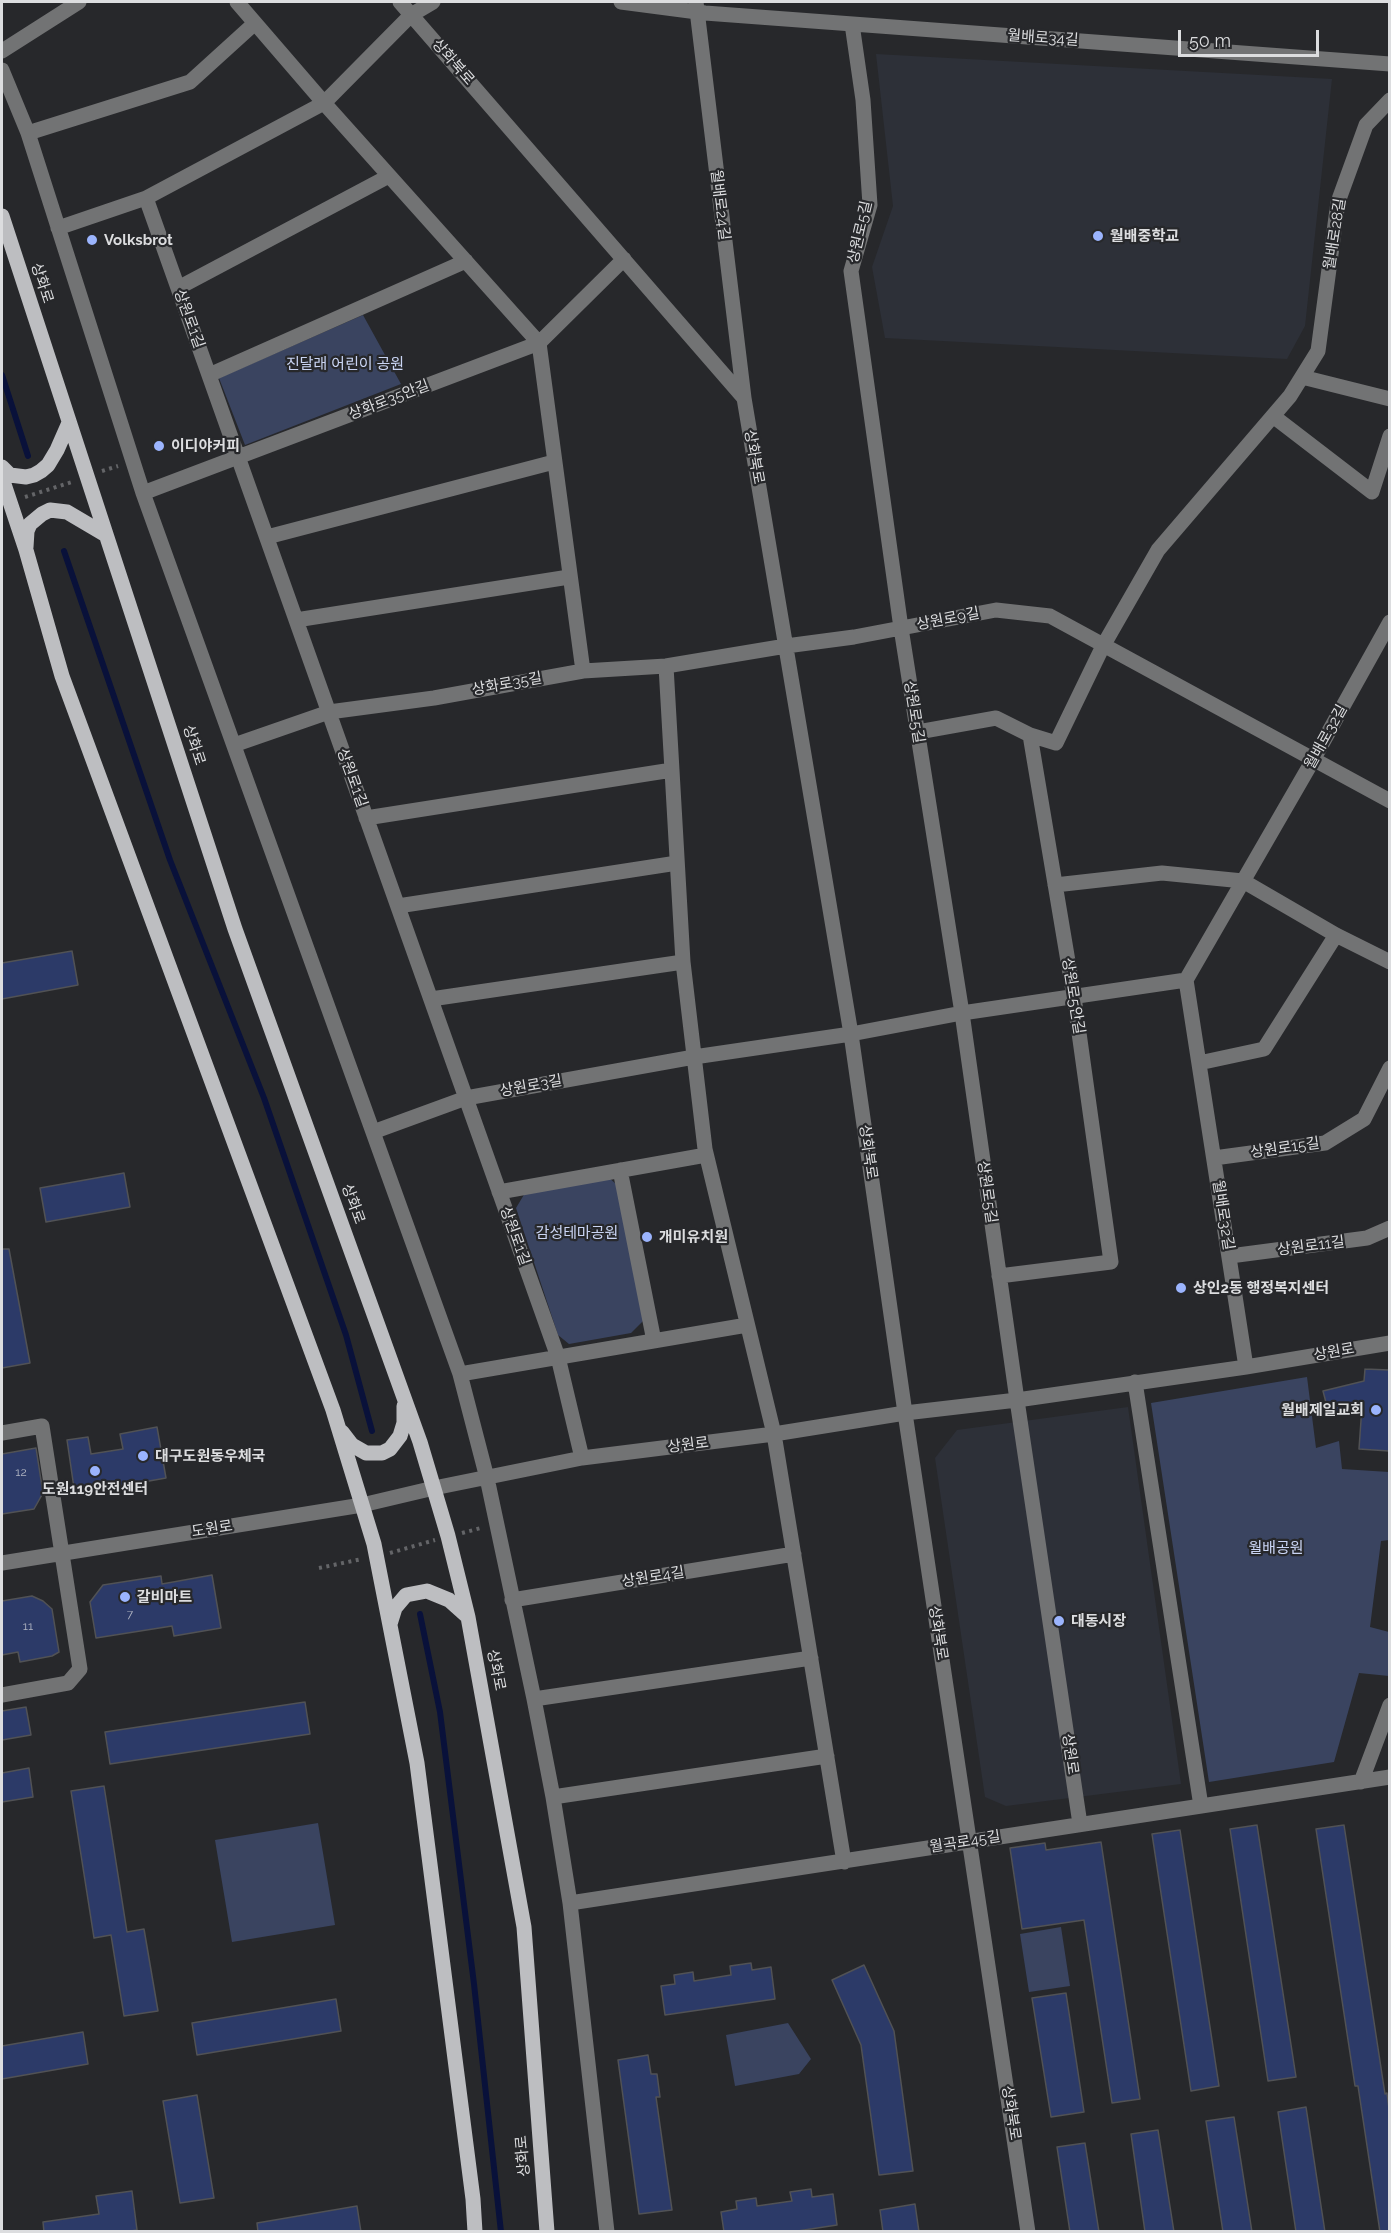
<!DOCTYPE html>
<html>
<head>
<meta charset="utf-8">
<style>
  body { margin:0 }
  #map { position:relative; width:1391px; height:2233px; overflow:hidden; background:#27282b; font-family:Raleway,sans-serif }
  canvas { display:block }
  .frame { position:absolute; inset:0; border:3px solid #dcdddf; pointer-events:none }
  .scale { position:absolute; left:1178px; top:30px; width:141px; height:27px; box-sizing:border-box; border:3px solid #dcdddf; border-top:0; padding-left:8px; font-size:18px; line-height:21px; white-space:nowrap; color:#dcdddf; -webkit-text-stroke:4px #27282b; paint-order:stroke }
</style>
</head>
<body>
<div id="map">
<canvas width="1391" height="2233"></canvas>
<div class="frame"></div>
<div class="scale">50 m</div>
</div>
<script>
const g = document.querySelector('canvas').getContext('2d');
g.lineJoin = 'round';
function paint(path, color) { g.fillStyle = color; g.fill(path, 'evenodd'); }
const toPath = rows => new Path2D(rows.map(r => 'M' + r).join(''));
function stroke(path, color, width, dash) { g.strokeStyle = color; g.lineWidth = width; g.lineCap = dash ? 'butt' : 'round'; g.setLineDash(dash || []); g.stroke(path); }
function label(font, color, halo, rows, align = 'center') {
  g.font = font + ' Raleway,"Noto Sans KR",sans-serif'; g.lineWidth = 4.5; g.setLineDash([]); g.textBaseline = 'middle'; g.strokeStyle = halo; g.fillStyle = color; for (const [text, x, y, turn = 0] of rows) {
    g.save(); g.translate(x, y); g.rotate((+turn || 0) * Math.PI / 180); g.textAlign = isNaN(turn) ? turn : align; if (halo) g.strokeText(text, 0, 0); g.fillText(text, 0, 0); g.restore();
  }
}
const built = toPath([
  [876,54,1332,79,1305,326,1287,359,885,338,872,267,893,206],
  [1128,1407,1181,1784,1006,1806,985,1797,935,1458,957,1430]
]);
const green = toPath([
  [363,315,401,384,245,445,219,378],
  [607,1176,617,1185,643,1321,631,1333,569,1344,558,1335,516,1208,525,1193],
  [1307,1377,1316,1448,1339,1441,1342,1469,1389,1472,1389,1540,1381,1541,1370,1627,1389,1632,1389,1676,1359,1673,1334,1762,1209,1782,1151,1403],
  [318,1823,335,1925,232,1942,215,1840],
  [1061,1927,1070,1986,1029,1992,1020,1934],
  [788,2023,811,2059,799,2074,735,2086,726,2035]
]);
const stream = toPath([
  [2,375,28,456],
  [64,551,170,860,264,1098,346,1335,372,1431],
  [420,1614,440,1712,474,1984,501,2232]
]);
const building = toPath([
  [72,951,78,985,2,999,2,963,72,951],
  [124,1173,130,1207,46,1222,40,1188,124,1173],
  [2,1249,9,1249,30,1363,2,1368,2,1249],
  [1365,1369,1389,1370,1389,1451,1359,1449,1362,1406,1329,1414,1323,1391,1364,1381,1365,1369],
  [157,1427,166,1478,121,1486,122,1489,87,1494,74,1488,67,1440,88,1437,91,1454,123,1449,120,1434,157,1427],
  [36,1448,43,1493,34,1509,2,1514,2,1454,36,1448],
  [212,1575,221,1628,174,1636,172,1626,96,1638,90,1602,103,1585,161,1576,162,1584,212,1575],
  [32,1596,43,1601,52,1609,59,1652,52,1656,20,1662,18,1652,2,1655,2,1601,32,1596],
  [305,1702,310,1734,110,1764,105,1732,305,1702],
  [26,1707,31,1735,2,1740,2,1711,26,1707],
  [29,1768,33,1797,2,1802,2,1773,29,1768],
  [104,1786,127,1932,144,1929,158,2011,124,2016,111,1935,94,1938,71,1791,104,1786],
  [1257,1825,1296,2077,1268,2081,1230,1829,1257,1825],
  [1344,1825,1385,2094,1387,2093,1389,2109,1389,2232,1380,2232,1358,2086,1355,2086,1316,1829,1344,1825],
  [1180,1830,1219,2086,1191,2091,1152,1834,1180,1830],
  [1101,1842,1140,2099,1112,2103,1084,1920,1022,1929,1010,1848,1045,1843,1046,1850,1101,1842],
  [751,1963,752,1970,771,1967,775,1999,665,2015,661,1986,675,1984,674,1975,693,1972,694,1981,731,1975,730,1966,751,1963],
  [864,1965,894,2031,913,2171,879,2175,861,2045,832,1980,864,1965],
  [1066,1993,1084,2112,1051,2117,1032,1998,1066,1993],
  [336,1999,341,2031,197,2055,192,2023,336,1999],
  [83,2032,88,2064,2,2079,2,2046,83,2032],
  [648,2055,651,2074,657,2074,660,2097,656,2097,672,2210,639,2214,618,2060,648,2055],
  [197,2095,214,2198,180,2203,163,2101,197,2095],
  [1306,2107,1325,2232,1296,2232,1278,2112,1306,2107],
  [1234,2117,1252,2232,1223,2232,1206,2121,1234,2117],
  [1158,2130,1174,2232,1145,2232,1131,2134,1158,2130],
  [1085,2143,1099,2232,1070,2232,1057,2147,1085,2143],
  [811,2189,812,2197,833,2194,837,2225,791,2232,724,2232,721,2212,737,2209,736,2201,756,2198,757,2206,792,2201,790,2192,811,2189],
  [132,2191,137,2230,124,2232,44,2232,43,2222,99,2214,96,2196,132,2191],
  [915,2204,919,2232,883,2232,880,2210,915,2204],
  [357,2206,361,2232,258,2232,257,2223,357,2206]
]);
const path = toPath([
  [102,471,118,466],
  [25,497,72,482],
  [462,1533,481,1528],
  [390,1553,435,1540],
  [319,1568,362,1559]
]);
const minor = toPath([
  [237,2,324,103,539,343,583,671],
  [400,2,744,398,851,1034,905,1413,1028,2232],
  [621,2,705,13,1390,64],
  [696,2,744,398],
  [852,24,863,100,870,205,851,271,901,628,962,1013,1017,1400,1080,1824],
  [2,51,79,2],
  [2,70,28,133,143,493,460,1374,487,1478,534,1699,553,1797,570,1903,607,2232],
  [28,133,190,82,255,23],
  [146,198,558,1357,582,1458],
  [58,228,146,198,324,103,411,15,433,2],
  [178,288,389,176],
  [209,375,466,261],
  [1302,377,1390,399],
  [1273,416,1372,492,1390,436],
  [143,493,539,343,624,259],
  [267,537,554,462],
  [296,620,569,577],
  [666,666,683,962,705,1149,774,1434,844,1862],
  [918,732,996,718,1030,735,1074,997,1111,1262,999,1276],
  [1030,735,1056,743,1103,646,1158,550,1290,396,1318,351,1338,202,1366,125,1390,100],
  [234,745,329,712,434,698,583,671,666,666,786,646,854,637,996,610,1050,616,1390,801],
  [366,818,672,770],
  [1055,885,1162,873,1243,881,1336,935,1390,962],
  [398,906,677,863],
  [431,999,683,962],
  [1199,1063,1264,1049,1336,935],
  [373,1132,466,1098,694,1057,851,1034,962,1013,1186,980],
  [1214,1158,1325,1143,1364,1119,1390,1068],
  [620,1170,654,1341],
  [499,1192,706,1155],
  [1230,1256,1367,1238,1390,1228],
  [1246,1367,1186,980,1313,760,1390,622],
  [460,1374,747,1325],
  [1135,1382,1201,1806],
  [2,1433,42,1426,80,1669,68,1683,2,1695],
  [2,1563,362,1505,434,1488,582,1458,774,1434,905,1413,1017,1400,1246,1367,1390,1343],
  [512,1600,794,1554],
  [534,1699,811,1658],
  [1361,1782,1390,1705],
  [553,1797,827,1756],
  [570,1903,1390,1777]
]);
const major = toPath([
  [2,216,235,929,420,1442,448,1536,468,1617,524,1927,547,2232],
  [2,467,10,475,26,477,34,475,41,471,48,465,57,450,68,425],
  [2,478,26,550,62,676,333,1410,374,1544,417,1763,473,2199,475,2232],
  [26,547,27,531,30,524,42,514,50,510,67,512,106,535],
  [342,1432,352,1445,366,1453,382,1453,390,1449,400,1436,404,1423,404,1406],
  [390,1624,395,1608,406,1595,427,1591,449,1600,468,1617]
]);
const markers = [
  [1098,236,6,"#9bb4fd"],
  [92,240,6,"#9bb4fd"],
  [159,446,6,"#9bb4fd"],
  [647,1237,6,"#9bb4fd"],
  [1181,1288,6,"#9bb4fd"],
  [1376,1410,6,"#9bb4fd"],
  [143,1456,6,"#9bb4fd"],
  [95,1471,6,"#9bb4fd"],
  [125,1597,6,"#9bb4fd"],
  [1059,1621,6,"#9bb4fd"]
];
const numberNames = [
  ["12",21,1472],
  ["7",130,1614],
  ["11",28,1626]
];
const streetNames = [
  ["월배로34길",1043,38,4],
  ["상화북로",453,62,49],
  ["월배로24길",720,205,83],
  ["상원로5길",860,232,-77],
  ["월배로28길",1335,234,-81],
  ["상화로",42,283,72],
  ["상원로1길",189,319,70],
  ["상화로35안길",389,400,-21],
  ["상화북로",754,457,80],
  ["상원로9길",948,619,-11],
  ["상화로35길",507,684,-10],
  ["상원로5길",914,712,81],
  ["월배로32길",1326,737,-61],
  ["상화로",194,745,72],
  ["상원로1길",352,778,70],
  ["상원로5안길",1073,996,81],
  ["상원로3길",531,1086,-10],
  ["상원로15길",1285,1148,-8],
  ["상화북로",868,1152,82],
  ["상원로5길",987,1192,82],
  ["상화로",353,1204,70],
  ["월배로32길",1223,1215,81],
  ["상원로1길",515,1236,70],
  ["상원로11길",1311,1246,-7],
  ["상원로",1334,1352,-10],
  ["상원로",688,1445,-7],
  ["도원로",212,1529,-9],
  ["상원로4길",653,1577,-9],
  ["상화북로",938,1633,81],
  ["상화로",496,1670,79],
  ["상원로",1070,1754,82],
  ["월곡로45길",965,1842,-9],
  ["상화북로",1011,2113,81],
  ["상화로",523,2156,-95]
];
const poiNames = [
  ["월배중학교",1110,236],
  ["Volksbrot",104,240],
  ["이디야커피",171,446],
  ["개미유치원",659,1237],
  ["상인2동 행정복지센터",1193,1288],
  ["월배제일교회",1364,1410,"right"],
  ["대구도원동우체국",155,1456],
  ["도원119안전센터",95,1489,"center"],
  ["갈비마트",137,1597],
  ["대동시장",1071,1621]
];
const parkNames = [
  ["진달래 어린이 공원",345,364],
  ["감성테마공원",577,1233],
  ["월배공원",1276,1548]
];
paint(built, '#2d3038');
paint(green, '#3a4460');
stroke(stream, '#09113a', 6);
paint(building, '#2c3a68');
stroke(building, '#515255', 1.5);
stroke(path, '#646568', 4, [3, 4.5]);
stroke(minor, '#727374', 15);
stroke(major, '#bdbec1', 15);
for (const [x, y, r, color] of markers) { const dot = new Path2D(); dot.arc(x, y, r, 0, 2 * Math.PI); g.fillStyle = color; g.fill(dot); stroke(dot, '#27282b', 2); }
label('12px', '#b0b4c1', null, numberNames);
label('15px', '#dcdddf', '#27282b', streetNames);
label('bold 15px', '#dcdddf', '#27282b', poiNames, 'left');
label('15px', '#cad5f4', '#27282b', parkNames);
</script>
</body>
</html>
